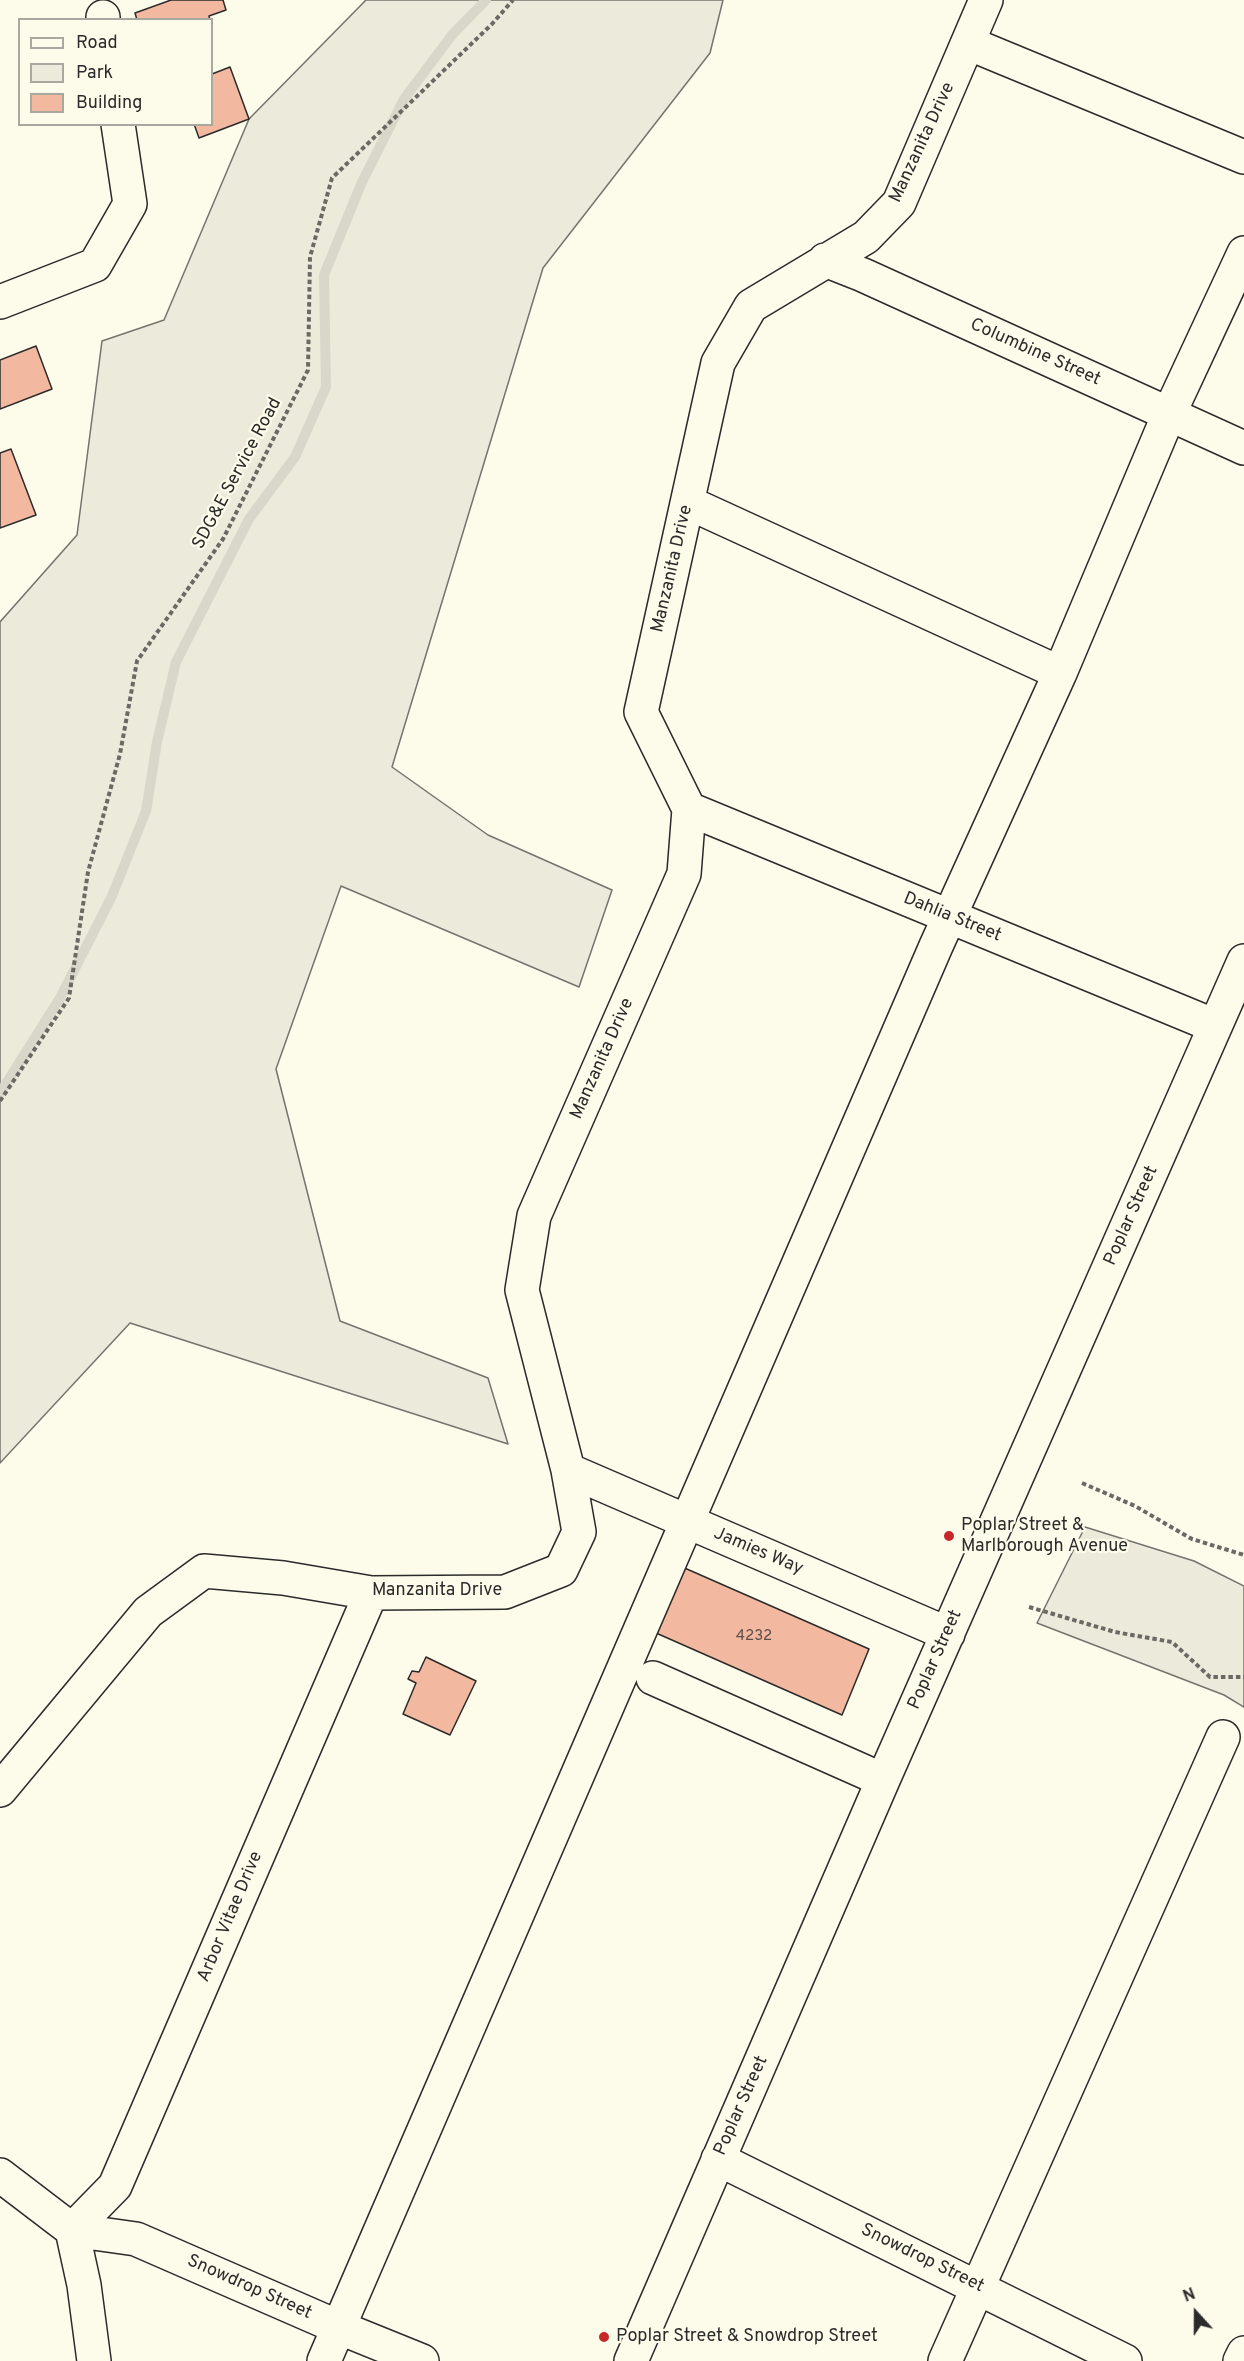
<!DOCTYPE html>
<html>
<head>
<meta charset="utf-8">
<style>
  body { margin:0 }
  #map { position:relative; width:1244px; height:2361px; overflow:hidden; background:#fdfbea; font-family:Overpass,sans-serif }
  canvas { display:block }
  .legend { position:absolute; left:18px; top:18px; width:195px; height:108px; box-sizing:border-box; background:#fdfbea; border:2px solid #a9a89e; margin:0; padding:8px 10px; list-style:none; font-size:18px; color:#2b2b2b }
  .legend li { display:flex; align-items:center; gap:12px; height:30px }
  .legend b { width:30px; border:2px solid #a9a89e }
  .north { position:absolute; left:1166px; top:2283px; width:60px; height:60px; -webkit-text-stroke:4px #fdfbea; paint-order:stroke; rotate:339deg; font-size:16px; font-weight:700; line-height:24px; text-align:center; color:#2b2b2b }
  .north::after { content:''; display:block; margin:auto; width:21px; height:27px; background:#2b2b2b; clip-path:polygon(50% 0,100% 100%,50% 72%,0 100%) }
</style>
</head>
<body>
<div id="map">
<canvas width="1244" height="2361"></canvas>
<ul class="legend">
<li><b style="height:8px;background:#fdfbea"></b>Road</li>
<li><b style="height:16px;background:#ecebdb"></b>Park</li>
<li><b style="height:16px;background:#f2b8a0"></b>Building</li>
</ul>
<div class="north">N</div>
</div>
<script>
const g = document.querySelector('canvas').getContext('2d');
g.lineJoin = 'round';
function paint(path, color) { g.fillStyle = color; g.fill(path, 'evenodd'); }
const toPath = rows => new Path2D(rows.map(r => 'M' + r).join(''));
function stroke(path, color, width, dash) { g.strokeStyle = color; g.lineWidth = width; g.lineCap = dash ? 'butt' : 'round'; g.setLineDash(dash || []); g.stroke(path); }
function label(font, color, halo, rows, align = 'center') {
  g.font = font + ' Overpass,sans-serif'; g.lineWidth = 4.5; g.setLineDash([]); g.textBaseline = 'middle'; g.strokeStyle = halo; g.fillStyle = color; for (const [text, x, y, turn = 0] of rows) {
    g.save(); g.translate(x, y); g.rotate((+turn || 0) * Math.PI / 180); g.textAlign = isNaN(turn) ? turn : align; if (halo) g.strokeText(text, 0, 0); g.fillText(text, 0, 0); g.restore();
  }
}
const green = toPath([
  [366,0,723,0,710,53,543,268,392,767,488,835,612,890,579,987,341,886,276,1069,340,1321,488,1378,508,1444,130,1323,0,1463,0,622,77,535,102,341,164,320,249,119,366,0],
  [1085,1527,1194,1561,1244,1586,1244,1707,1224,1695,1037,1623,1085,1527]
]);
const stream = toPath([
  [0,1093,60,998,112,896,146,811,157,742,176,662,249,519,295,457,326,387,324,275,362,182,404,99,452,35,486,0]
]);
const building = toPath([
  [171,0,223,0,226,10,209,16,210,20,137,20,135,13,171,0],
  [230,67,249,119,199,138,194,124,212,124,212,74,230,67],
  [36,346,52,389,0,409,0,360,36,346],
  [11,449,36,515,0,528,0,453,11,449],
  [680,1566,869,1649,842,1715,656,1633,680,1566],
  [426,1657,476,1681,450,1735,403,1714,416,1683,408,1679,412,1671,419,1672,426,1657]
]);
const path = toPath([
  [0,1101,69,998,88,872,120,754,137,661,223,539,308,370,310,257,332,178,492,24,513,0],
  [1082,1483,1135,1506,1192,1539,1244,1555],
  [1029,1607,1115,1632,1172,1642,1210,1677,1244,1677]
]);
const minor = toPath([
  [103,17,103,20],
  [968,43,1244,157],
  [825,260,863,275,1244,448],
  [0,302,95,265,130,204,118,124],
  [689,503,1060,673],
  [689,809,1215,1026],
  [568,1470,948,1634],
  [653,1678,883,1780],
  [0,1790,148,1612,204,1571,283,1578,371,1593,505,1592,561,1570,579,1532,568,1470,522,1290,534,1216,684,874,689,809,641,712,718,363,751,306,866,237,899,203,986,0],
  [718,2159,1125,2361],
  [0,2175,72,2230,84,2285,94,2361],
  [72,2230,115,2186,371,1593],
  [72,2230,136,2239,338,2327,422,2361],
  [324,2361,936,946,1060,673,1169,414,1244,253],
  [631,2361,883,1780,1244,961],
  [945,2361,1223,1737],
  [1240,2361,1244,2353]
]);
const markers = [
  [949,1536,6,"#c62828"],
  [604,2337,6,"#c62828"]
];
const numberNames = [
  ["4232",754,1637]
];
const streetNames = [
  ["Manzanita Drive",923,143,-65],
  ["Columbine Street",1035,353,24],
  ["SDG&E Service Road",238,474,-62],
  ["Manzanita Drive",673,569,-77],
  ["Dahlia Street",952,918,22],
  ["Manzanita Drive",603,1059,-66],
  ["Poplar Street",1132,1216,-66],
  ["Jamies Way",758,1552,23],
  ["Manzanita Drive",437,1591],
  ["Poplar Street",936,1660,-66],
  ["Arbor Vitae Drive",231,1917,-67],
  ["Poplar Street",742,2106,-66],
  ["Snowdrop Street",922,2259,26],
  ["Snowdrop Street",249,2288,24]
];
const poiNames = [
  ["Poplar Street &",961,1526],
  ["Marlborough Avenue",961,1547],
  ["Poplar Street & Snowdrop Street",616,2337]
];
paint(green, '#ecebdb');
stroke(green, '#74746e', 1.5);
stroke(stream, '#d8d7c9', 10);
paint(building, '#f2b8a0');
stroke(building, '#2b2b2b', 1.5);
stroke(minor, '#2b2b2b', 36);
stroke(path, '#6a6964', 4, [4.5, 3]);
stroke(minor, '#fdfbea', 33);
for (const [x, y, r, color] of markers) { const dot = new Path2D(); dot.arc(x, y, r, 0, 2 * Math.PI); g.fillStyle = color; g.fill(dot); stroke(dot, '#fdfbea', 2); }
label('15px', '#5d4e48', null, numberNames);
label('18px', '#2b2b2b', '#fdfbea', streetNames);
label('18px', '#2b2b2b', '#fdfbea', poiNames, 'left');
</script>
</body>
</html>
